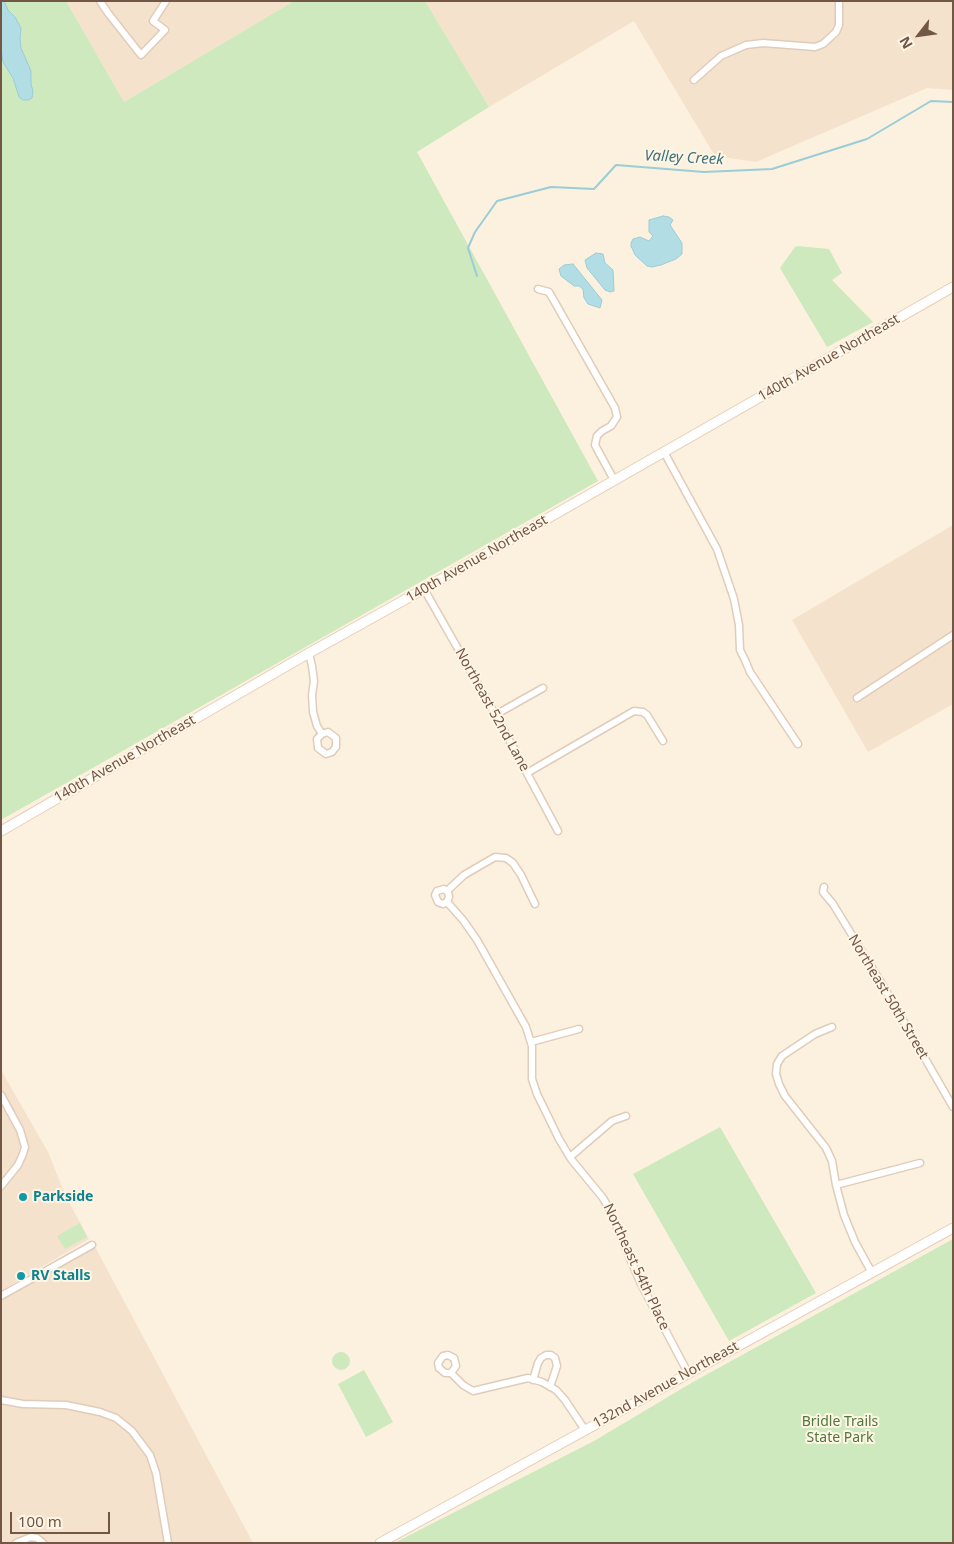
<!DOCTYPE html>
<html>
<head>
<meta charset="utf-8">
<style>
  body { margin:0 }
  #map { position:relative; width:954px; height:1544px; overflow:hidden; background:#fcf1de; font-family:"Noto Sans",sans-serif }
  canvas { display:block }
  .frame { position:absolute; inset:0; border:2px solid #725646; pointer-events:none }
  .north { position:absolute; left:894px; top:10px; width:50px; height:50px; -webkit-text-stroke:4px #fff5e4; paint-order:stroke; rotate:240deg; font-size:14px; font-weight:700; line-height:20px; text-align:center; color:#725646 }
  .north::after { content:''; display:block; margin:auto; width:18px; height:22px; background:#725646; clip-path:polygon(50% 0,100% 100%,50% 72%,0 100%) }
  .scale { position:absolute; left:10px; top:1512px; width:100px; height:22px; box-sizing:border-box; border:2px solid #725646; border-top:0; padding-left:6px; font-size:15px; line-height:18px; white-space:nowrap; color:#725646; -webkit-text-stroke:4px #fff5e4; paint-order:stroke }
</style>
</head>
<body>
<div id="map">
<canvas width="954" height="1544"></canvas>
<div class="frame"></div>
<div class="north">N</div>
<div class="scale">100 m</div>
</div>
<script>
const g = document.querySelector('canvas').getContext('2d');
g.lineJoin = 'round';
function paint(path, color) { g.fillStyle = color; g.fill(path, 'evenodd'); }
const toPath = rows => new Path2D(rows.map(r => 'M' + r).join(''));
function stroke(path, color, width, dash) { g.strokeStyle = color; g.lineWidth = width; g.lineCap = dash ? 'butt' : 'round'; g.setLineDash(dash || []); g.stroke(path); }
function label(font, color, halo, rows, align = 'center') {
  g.font = font + ' "Noto Sans",sans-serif'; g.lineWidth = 4; g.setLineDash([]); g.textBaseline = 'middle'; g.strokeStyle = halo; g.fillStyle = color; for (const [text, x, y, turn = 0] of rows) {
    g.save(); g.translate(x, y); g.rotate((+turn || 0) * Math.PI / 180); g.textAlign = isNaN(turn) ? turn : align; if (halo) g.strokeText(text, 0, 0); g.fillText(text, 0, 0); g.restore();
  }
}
const residential = toPath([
  [66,1,294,1,124,102],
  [425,1,953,1,953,90,927,88,756,162,715,156,634,21,489,107],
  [953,525,953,704,868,752,792,620],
  [1,1070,48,1152,66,1197,89,1239,1,1291],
  [92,1241,253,1543,1,1543,1,1293]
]);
const green = toPath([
  [1,1,66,1,124,102,294,1,425,1,489,107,417,152,598,481,1,820],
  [798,246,829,249,842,273,832,280,873,322,827,347,780,268,795,247],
  [720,1127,816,1293,729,1341,633,1174],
  [80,1223,87,1237,65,1249,57,1236],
  [953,1239,953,1543,394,1543,594,1441,693,1382],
  '332 1361a9 9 0 1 1 18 0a9 9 0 1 1-18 0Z',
  [364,1370,393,1422,366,1437,338,1384]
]);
const water = toPath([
  [1,1,4,1,8,10,15,17,21,28,20,39,21,48,31,71,31,84,33,91,32,98,28,100,23,100,19,97,13,78,3,62,1,49,1,1],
  [663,216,669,217,673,220,670,225,682,243,682,254,676,259,661,265,652,267,647,266,635,255,632,248,631,247,631,243,633,239,640,237,649,241,653,236,649,232,649,220,663,216],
  [596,253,603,254,605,263,613,270,614,291,610,292,605,290,587,268,585,260,596,253],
  [573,264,602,300,600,308,588,304,584,298,583,289,579,286,574,286,561,276,559,269,564,265,573,264]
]);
const stream = toPath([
  [477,276,468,248,475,232,497,201,551,187,594,189,616,165,704,172,772,169,867,139,931,101,953,102]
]);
const street = toPath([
  [100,1,108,13,141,55,165,30,153,21,166,1],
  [694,80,721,56,746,45,763,43,815,47,823,44,836,32,839,25,839,1],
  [538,289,549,292,615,408,617,417,611,426,602,431,597,436,595,445,614,480],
  [664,452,717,549,734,599,739,625,740,650,745,660,750,672,798,744],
  [424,589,499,721,558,831],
  [309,653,312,666,314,681,312,695,313,712,317,726,322,734,328,732,336,738,336,747,332,752,326,754,318,748,317,739,322,734],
  [857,698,953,635],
  [495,715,543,688],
  [527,773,634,711,643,712,647,715,663,741],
  [824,887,823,892,833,904,885,989,953,1107],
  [447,891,464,875,495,857,506,858,513,863,521,875,535,904],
  [447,902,443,904,438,902,435,895,437,891,444,889,448,892,449,897,447,902,463,920,477,940,526,1027,532,1046,532,1079,537,1094,559,1139,571,1159,603,1198,608,1207,641,1284,688,1373],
  [832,1027,815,1034,782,1056,777,1064,776,1074,779,1084,785,1096,826,1148,832,1161,836,1185,844,1215,855,1242,872,1273],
  [531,1042,579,1029],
  [1,1095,20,1130,25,1147,23,1154,18,1165,1,1186],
  [570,1157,612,1121,626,1116],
  [836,1185,920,1163],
  [1,1296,92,1245],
  [451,1373,445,1373,439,1368,438,1363,443,1356,448,1355,454,1358,456,1366,451,1373,463,1385,473,1391,528,1378,542,1382,556,1390,565,1400,585,1430],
  [533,1380,538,1363,541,1358,546,1355,551,1355,555,1358,557,1366,550,1387],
  [1,1400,23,1404,66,1405,100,1412,116,1418,132,1431,150,1455,156,1473,168,1543],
  [16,1543,31,1537,37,1538,43,1543]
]);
const secondary = toPath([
  [1,831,309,653,424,589,953,287],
  [380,1543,953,1228]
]);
const markers = [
  [23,1197,5,"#0f9aa8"],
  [21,1276,5,"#0f9aa8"]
];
const streetNames = [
  ["140th Avenue Northeast",829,358,-30],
  ["140th Avenue Northeast",477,559,-30],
  ["Northeast 52nd Lane",492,710,61],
  ["140th Avenue Northeast",125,759,-30],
  ["Northeast 50th Street",888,997,59],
  ["Northeast 54th Place",636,1267,65],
  ["132nd Avenue Northeast",666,1385,-29]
];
const cultureNames = [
  ["Parkside",33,1197],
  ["RV Stalls",31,1276]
];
const parkNames = [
  ["Bridle Trails",840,1422],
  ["State Park",840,1438]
];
const waterNames = [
  ["Valley Creek",684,158,3]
];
paint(residential, '#f4e2cc');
paint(green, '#cee9bd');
paint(water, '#b3dde5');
stroke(water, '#99cdd7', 1);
stroke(stream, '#99cdd7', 2);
stroke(street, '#e0ccba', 9);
stroke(secondary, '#e5ceb8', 11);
stroke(street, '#fff', 6);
stroke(secondary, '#fff', 9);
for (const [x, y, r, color] of markers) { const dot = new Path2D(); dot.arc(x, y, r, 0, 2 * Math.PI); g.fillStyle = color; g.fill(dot); stroke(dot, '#fff5e4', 2); }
label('14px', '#725646', '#fff5e4', streetNames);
label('bold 14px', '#0d838f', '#fff5e4', cultureNames, 'left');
label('14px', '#4f783e', '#fff5e4', parkNames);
label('italic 15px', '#3d737f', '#fff5e4', waterNames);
</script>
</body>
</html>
